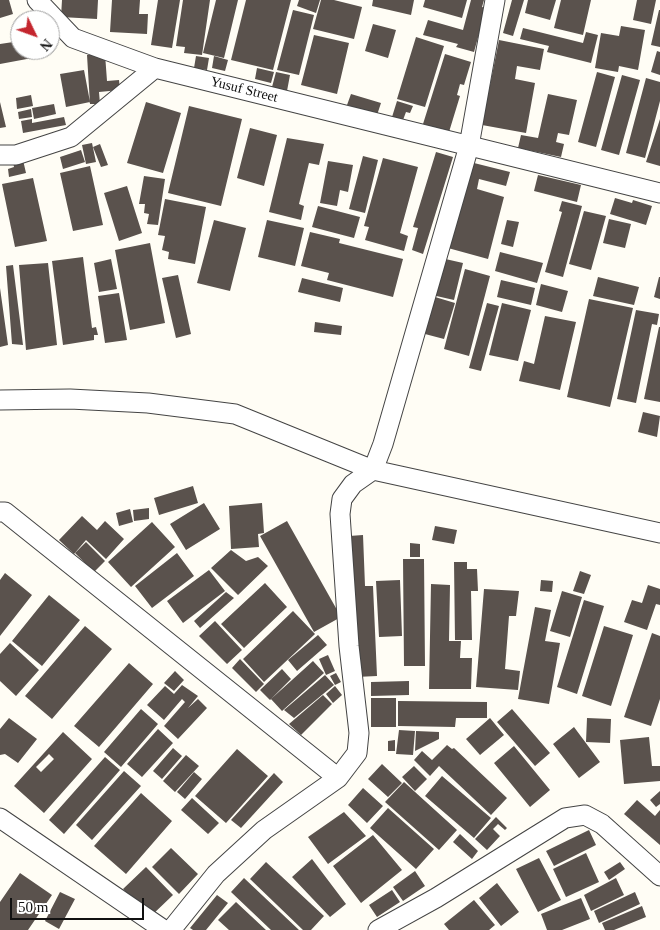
<!DOCTYPE html>
<html>
<head>
<meta charset="utf-8">
<style>
  body { margin:0 }
  #map { position:relative; width:660px; height:930px; overflow:hidden; background:#fffdf5; font-family:"Times New Roman",serif }
  canvas { display:block }
  .north { position:absolute; left:10px; top:10px; width:50px; height:50px; box-sizing:border-box; background:#fff; border:1px solid #a0a0a0; border-radius:50%; rotate:132deg; font-size:14px; font-weight:700; line-height:20px; text-align:center; color:#111 }
  .north::after { content:''; display:block; margin:auto; width:18px; height:22px; background:#c4262e; clip-path:polygon(50% 0,100% 100%,50% 72%,0 100%) }
  .scale { position:absolute; left:10px; top:898px; width:134px; height:22px; box-sizing:border-box; border:2px solid #111; border-top:0; padding-left:6px; font-size:15px; line-height:18px; white-space:nowrap; color:#111; -webkit-text-stroke:4px #fff; paint-order:stroke }
</style>
</head>
<body>
<div id="map">
<canvas width="660" height="930"></canvas>
<div class="north">N</div>
<div class="scale">50 m</div>
</div>
<script>
const g = document.querySelector('canvas').getContext('2d');
g.lineJoin = 'round';
function paint(path, color) { g.fillStyle = color; g.fill(path, 'evenodd'); }
const toPath = rows => new Path2D(rows.map(r => 'M' + r).join(''));
function stroke(path, color, width, dash) { g.strokeStyle = color; g.lineWidth = width; g.lineCap = dash ? 'butt' : 'round'; g.setLineDash(dash || []); g.stroke(path); }
function label(font, color, halo, rows, align = 'center') {
  g.font = font + ' "Times New Roman",serif'; g.lineWidth = 5; g.setLineDash([]); g.textBaseline = 'middle'; g.strokeStyle = halo; g.fillStyle = color; for (const [text, x, y, turn = 0] of rows) {
    g.save(); g.translate(x, y); g.rotate((+turn || 0) * Math.PI / 180); g.textAlign = isNaN(turn) ? turn : align; if (halo) g.strokeText(text, 0, 0); g.fillText(text, 0, 0); g.restore();
  }
}
const building = toPath([
  [0,0,9,0,13,14,0,18],
  [62,0,98,0,97,19,61,17],
  [112,0,140,0,139,14,148,14,147,34,110,32],
  [158,0,180,0,172,48,151,45],
  [183,0,210,0,202,55,184,53,185,47,176,46],
  [216,0,238,0,224,58,203,53],
  [246,0,291,0,273,70,231,60],
  [299,0,320,0,316,13,297,6],
  [321,0,334,0,362,7,354,39,313,29],
  [373,0,414,0,411,15,372,6],
  [425,0,467,0,462,18,423,7],
  [471,0,484,0,482,7,486,8,474,52,456,47,458,44,423,35,428,20,463,30],
  [512,0,524,0,513,36,503,33],
  [528,0,556,0,550,20,525,13],
  [561,0,591,0,583,35,554,28],
  [637,0,656,0,651,24,633,20],
  [293,10,314,15,299,75,277,70],
  [659,10,660,10,660,47,651,45],
  [373,24,396,30,388,58,365,51],
  [621,26,645,30,638,70,619,66,618,72,595,68,601,33,619,36],
  [523,28,583,43,586,32,598,35,591,63,547,52,549,46,520,39],
  [314,35,349,43,337,94,301,85],
  [416,37,444,46,425,107,397,99],
  [499,40,544,49,540,70,517,66,515,79,535,83,526,133,482,125],
  [20,41,20,50,42,50,43,56,0,64,0,44],
  [657,51,660,52,660,75,651,72],
  [105,54,107,81,119,80,120,90,99,92,100,104,90,104,87,55],
  [445,54,471,62,464,85,460,84,457,95,460,96,449,132,423,124],
  [196,56,209,58,207,70,194,68],
  [214,56,228,60,225,71,212,68],
  [257,68,274,72,271,83,255,79],
  [84,70,90,102,66,107,60,74],
  [276,72,290,75,287,91,272,87],
  [597,72,615,77,596,147,578,142],
  [622,75,640,80,619,155,601,150],
  [646,78,660,82,660,101,645,158,626,153],
  [351,94,381,103,377,115,347,105],
  [548,94,577,100,569,135,558,133,556,142,564,144,561,157,518,148,521,135,538,138],
  [31,95,33,106,17,109,16,98],
  [397,101,413,106,410,113,406,112,403,120,392,117],
  [0,102,6,127,0,128],
  [146,102,181,113,163,173,127,163],
  [54,104,56,114,34,119,32,108],
  [189,106,242,119,221,206,168,193],
  [31,109,32,117,19,119,18,112],
  [64,117,66,125,23,133,21,121,32,119,32,123],
  [660,119,660,166,646,162],
  [250,128,277,135,264,186,237,178],
  [287,138,324,144,319,165,309,163,299,204,304,206,301,220,269,212],
  [92,143,96,162,86,164,82,145],
  [100,144,108,165,101,167,93,147],
  [81,150,85,162,63,169,60,157],
  [436,152,453,157,423,254,412,250,418,228,413,227],
  [363,156,378,160,365,213,349,209],
  [383,158,418,167,400,233,408,236,404,251,365,240,369,227,364,226],
  [23,160,26,173,9,177,8,169,14,167,13,162],
  [328,161,353,165,348,192,340,190,337,206,320,203],
  [470,162,510,172,506,186,479,179,477,189,504,197,488,259,448,248],
  [90,166,103,225,73,231,60,173],
  [538,175,581,185,577,202,534,191],
  [144,176,165,179,158,225,147,224,149,214,144,213,145,204,139,204],
  [33,178,47,241,15,247,2,184],
  [127,186,142,233,119,241,104,193],
  [615,198,632,203,633,200,652,206,646,225,610,214],
  [165,199,206,207,195,264,168,259,169,252,162,250,165,236,158,235],
  [562,201,582,206,563,277,545,272,562,212,559,211],
  [318,206,360,217,354,238,312,227],
  [584,211,606,216,591,270,569,264],
  [609,219,631,224,625,248,603,243],
  [214,220,246,228,230,291,197,283],
  [267,220,304,228,295,266,258,257],
  [507,220,519,222,513,247,501,244],
  [310,232,340,239,339,243,403,259,393,297,327,280,329,273,301,266],
  [150,243,165,323,130,330,115,250],
  [500,252,543,263,537,283,495,271],
  [83,257,92,328,96,327,98,335,94,335,94,340,63,345,52,261],
  [441,258,463,263,454,300,432,295],
  [111,259,117,289,99,292,94,263],
  [48,263,57,345,26,350,19,265],
  [13,265,23,345,12,344,6,266],
  [465,269,490,276,469,356,444,349],
  [178,275,191,334,176,338,162,278],
  [598,277,639,287,634,305,593,296],
  [659,277,660,277,660,299,654,297],
  [302,278,343,288,340,302,298,292],
  [501,280,535,288,531,305,497,297],
  [541,284,568,291,562,312,536,305],
  [0,288,8,345,0,347],
  [119,293,127,340,105,343,98,296],
  [435,297,455,303,444,339,425,334],
  [589,299,633,308,610,407,567,397],
  [487,303,499,306,481,371,469,368],
  [502,303,531,310,518,361,489,355],
  [636,310,659,314,657,325,652,324,636,403,617,399],
  [545,316,576,322,560,390,519,381,524,361,534,364],
  [315,322,342,326,341,335,314,332],
  [659,327,660,327,660,402,644,399],
  [643,412,660,416,657,437,638,432],
  [193,486,198,503,159,515,154,498],
  [204,503,220,529,186,550,170,524],
  [262,503,264,533,258,534,259,547,231,549,229,506],
  [149,508,149,519,134,521,133,510],
  [130,509,133,522,119,526,116,513],
  [82,516,97,530,105,521,124,539,106,559,86,540,74,554,59,540],
  [287,521,341,617,314,632,260,536],
  [152,522,175,547,131,587,108,562],
  [435,526,457,530,454,544,432,540],
  [363,535,365,586,373,586,377,676,356,677,349,536],
  [86,542,105,561,94,572,75,553],
  [410,543,420,544,420,557,410,557],
  [231,550,246,561,258,557,268,566,238,595,211,568],
  [177,553,194,576,152,608,135,586],
  [403,559,424,559,425,666,404,666],
  [454,562,467,562,467,569,477,569,478,591,471,591,472,640,455,640],
  [209,570,225,591,183,623,167,601],
  [580,571,591,575,584,594,573,591],
  [5,573,32,595,0,636,0,580],
  [400,580,402,636,379,637,376,581],
  [541,580,553,581,552,592,540,591],
  [265,583,287,607,244,648,221,624],
  [431,584,450,585,449,641,461,641,460,658,472,658,471,689,429,689],
  [648,585,660,589,660,605,656,604,647,630,624,622,632,600,642,603],
  [484,589,519,591,516,616,509,616,505,669,520,671,518,690,476,687],
  [562,591,582,597,570,637,550,631],
  [226,592,234,598,200,628,194,621],
  [49,595,80,620,42,666,12,641],
  [584,600,604,606,577,694,557,687],
  [535,607,551,610,545,641,560,643,549,704,518,699],
  [293,611,315,634,264,682,243,659],
  [215,621,242,650,227,664,199,636],
  [85,626,112,649,52,719,25,696],
  [604,626,633,635,611,706,582,696],
  [652,633,660,636,660,699,651,726,624,717],
  [318,635,327,645,297,671,288,660],
  [10,643,39,670,16,696,0,681,0,654],
  [328,655,335,671,326,675,319,659],
  [240,659,264,684,256,692,232,668],
  [313,661,324,673,282,711,271,699],
  [129,663,153,684,99,747,74,726],
  [282,669,291,679,270,700,260,690],
  [175,671,184,680,174,691,164,683],
  [336,673,341,682,335,685,330,676],
  [325,675,334,685,294,718,284,710],
  [409,681,409,695,371,696,371,682],
  [182,685,198,696,188,708,198,699,207,708,178,739,164,726,185,702,182,699,164,720,147,705,165,686,174,694],
  [335,686,342,695,333,703,326,694],
  [323,695,332,704,301,735,289,724],
  [371,698,396,698,396,727,371,727],
  [398,701,487,702,487,718,456,718,455,727,398,726],
  [141,709,158,724,121,767,104,752],
  [512,709,550,753,535,766,497,722],
  [9,718,37,739,18,763,5,754,0,755,0,729],
  [490,718,504,735,480,755,466,739],
  [587,718,611,719,610,743,586,742],
  [574,727,600,762,579,778,553,744],
  [158,729,173,743,142,777,127,764],
  [399,730,415,731,413,755,396,754],
  [416,731,439,732,439,739,415,751],
  [63,732,92,759,44,813,14,786],
  [49,754,54,759,41,772,36,767],
  [649,737,652,766,660,766,660,781,624,784,620,740],
  [395,740,395,751,388,751,388,741],
  [447,745,452,749,454,748,507,798,491,815,439,766,430,776,414,760,422,751,432,760],
  [514,746,550,790,530,807,494,763],
  [173,748,182,756,162,779,153,771],
  [237,749,268,776,226,823,195,796],
  [186,755,199,766,175,792,163,781],
  [105,757,120,770,64,834,49,820],
  [382,764,402,783,388,797,368,779],
  [414,766,427,779,415,791,402,777],
  [124,771,141,786,92,840,76,825],
  [194,772,202,779,185,799,177,792],
  [274,773,283,782,241,828,231,820],
  [442,776,491,818,474,838,425,796],
  [404,782,457,830,439,850,385,802],
  [363,788,383,806,367,823,348,805],
  [660,791,660,804,656,807,650,800],
  [141,793,172,821,126,874,94,846],
  [192,798,219,823,208,834,181,810],
  [637,800,655,816,660,810,660,845,624,814],
  [388,808,434,849,416,869,370,828],
  [344,812,366,836,328,864,308,837],
  [496,817,507,828,505,830,498,824,493,829,500,836,487,850,475,839],
  [589,830,596,845,554,866,546,851],
  [460,834,478,851,472,859,453,842],
  [373,835,402,870,361,903,333,866],
  [171,848,198,874,179,894,152,867],
  [586,853,599,882,566,897,553,869],
  [539,858,561,900,538,912,516,869],
  [312,859,346,904,330,917,292,877],
  [266,862,324,916,311,930,303,930,250,879],
  [620,862,625,869,609,880,604,872],
  [146,867,173,895,150,917,123,889],
  [415,871,425,886,403,901,393,887],
  [20,873,52,895,28,930,0,930,0,902],
  [244,878,299,930,271,930,231,892],
  [616,878,624,895,591,911,584,895],
  [497,883,519,912,501,926,479,898],
  [392,890,400,902,377,917,369,905],
  [60,892,75,899,59,929,45,921],
  [635,892,640,904,599,923,594,911],
  [217,895,228,903,206,930,193,930,190,928],
  [581,898,590,919,562,930,547,930,541,914],
  [474,900,495,925,489,930,449,930,444,924],
  [236,902,266,930,229,930,218,920],
  [642,906,646,917,614,930,605,930,602,923]
]);
const minor = toPath([
  [37,0,73,38,155,68,660,193],
  [0,155,16,155,71,137,155,68],
  [0,400,70,399,148,403,235,414,373,470,660,533],
  [0,512,5,512,338,778],
  [0,818,164,930],
  [171,930,216,874,264,830,338,778,357,753,359,733,349,646,340,514,342,499,353,484,373,470,383,444,469,146,495,0],
  [378,930,436,898,565,818,585,815,602,824,660,876]
]);
const streetNames = [
  ["Yusuf Street",244,90,14]
];
paint(building, '#5a524d');
stroke(minor, '#444', 21);
stroke(minor, '#fff', 19);
label('14px', '#111', '#fff', streetNames);
</script>
</body>
</html>
